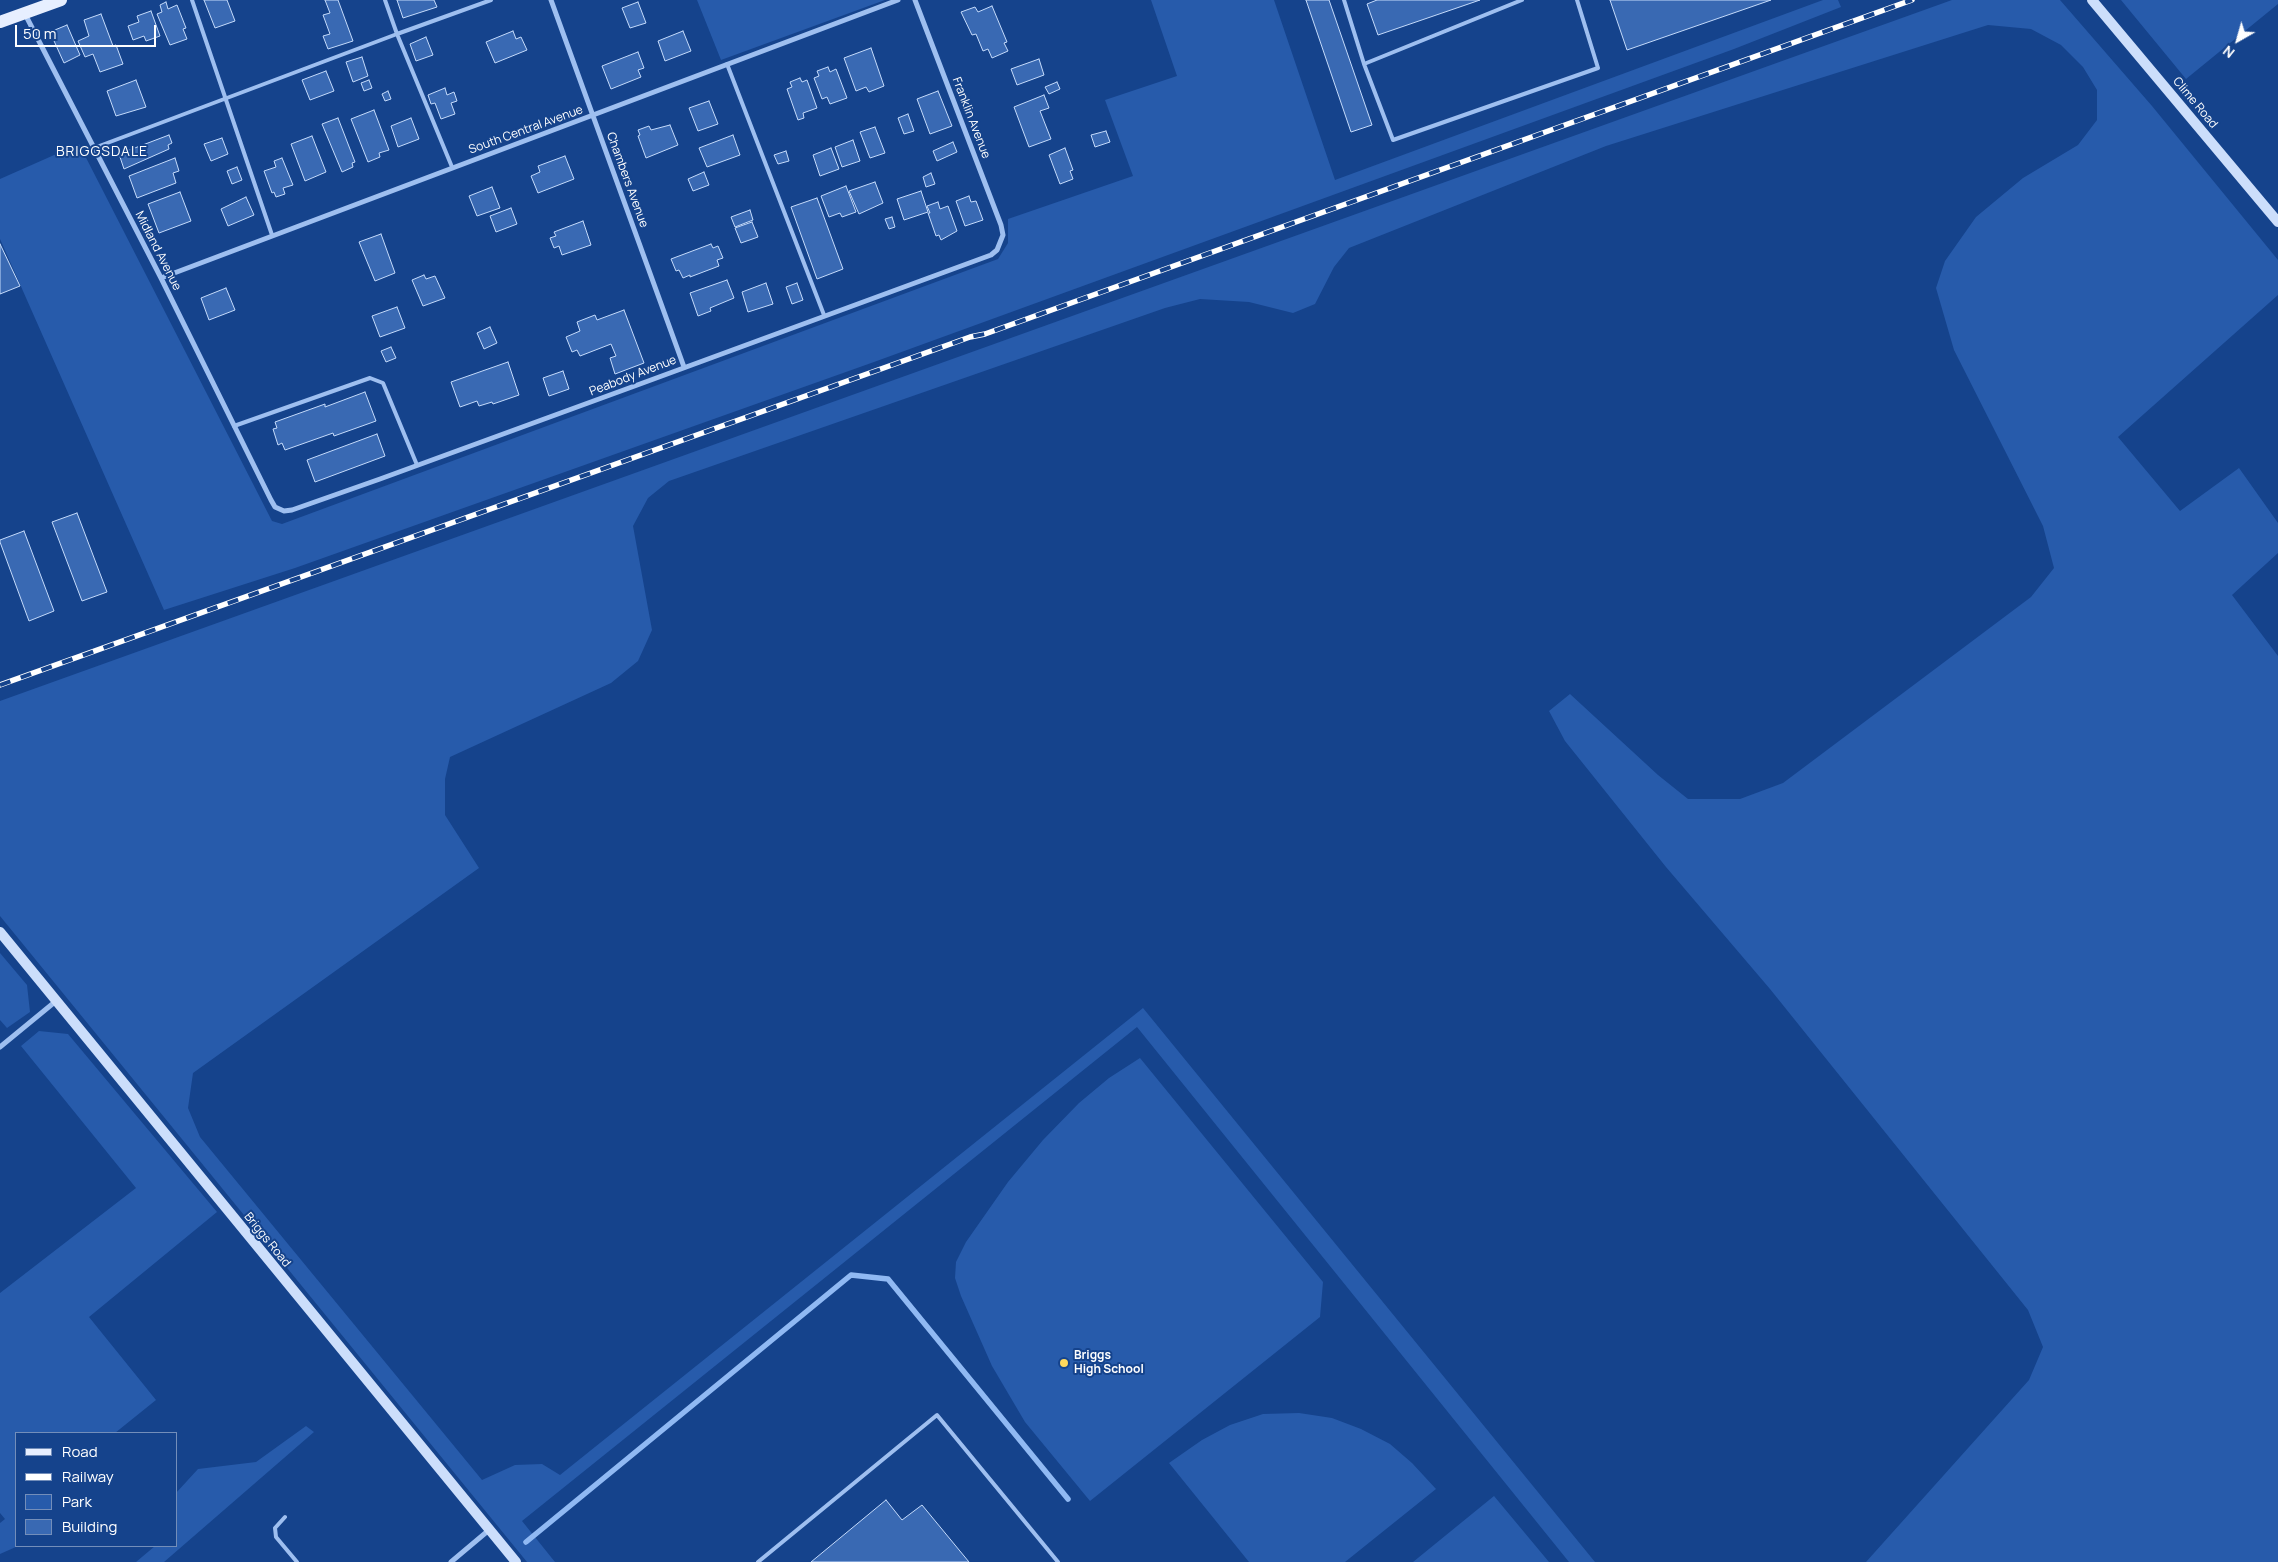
<!DOCTYPE html>
<html>
<head>
<meta charset="utf-8">
<style>
  body { margin:0 }
  #map { position:relative; width:2278px; height:1562px; overflow:hidden; background:#15438c; font-family:Manrope,sans-serif }
  canvas { display:block }
  .legend { position:absolute; left:15px; top:1432px; width:162px; height:115px; box-sizing:border-box; background:#15438c; border:1px solid #738eba; margin:0; padding:6px 9px; list-style:none; font-size:15px; color:#fff }
  .legend li { display:flex; align-items:center; gap:10px; height:25px }
  .legend b { width:25px; border:1px solid #738eba }
  .north { position:absolute; left:2213px; top:15px; width:50px; height:50px; -webkit-text-stroke:4px #15438c; paint-order:stroke; rotate:218deg; font-size:14px; font-weight:700; line-height:20px; text-align:center; color:#fff }
  .north::after { content:''; display:block; margin:auto; width:18px; height:22px; background:#fff; clip-path:polygon(50% 0,100% 100%,50% 72%,0 100%) }
  .scale { position:absolute; left:15px; top:25px; width:141px; height:22px; box-sizing:border-box; border:2px solid #fff; border-top:0; padding-left:6px; font-size:15px; line-height:18px; white-space:nowrap; color:#fff; -webkit-text-stroke:4px #15438c; paint-order:stroke }
</style>
</head>
<body>
<div id="map">
<canvas width="2278" height="1562"></canvas>
<ul class="legend">
<li><b style="height:6px;background:#e7efff"></b>Road</li>
<li><b style="height:6px;background:#fff"></b>Railway</li>
<li><b style="height:14px;background:#275bab"></b>Park</li>
<li><b style="height:14px;background:#3969b3"></b>Building</li>
</ul>
<div class="north">N</div>
<div class="scale">50 m</div>
</div>
<script>
const g = document.querySelector('canvas').getContext('2d');
g.lineJoin = 'round';
function paint(path, color) { g.fillStyle = color; g.fill(path, 'evenodd'); }
const toPath = rows => new Path2D(rows.map(r => 'M' + r).join(''));
function stroke(path, color, width, dash) { g.strokeStyle = color; g.lineWidth = width; g.lineCap = dash ? 'butt' : 'round'; g.setLineDash(dash || []); g.stroke(path); }
function label(font, color, halo, rows, align = 'center') {
  g.font = font + ' Manrope,sans-serif'; g.lineWidth = 4; g.setLineDash([]); g.textBaseline = 'middle'; g.strokeStyle = halo; g.fillStyle = color; for (const [text, x, y, turn = 0] of rows) {
    g.save(); g.translate(x, y); g.rotate((+turn || 0) * Math.PI / 180); g.textAlign = isNaN(turn) ? turn : align; if (halo) g.strokeText(text, 0, 0); g.fillText(text, 0, 0); g.restore();
  }
}
const green = toPath([
  [697,0,885,0,721,60],
  [1151,0,1274,0,1335,180,1823,0,1838,0,1841,7,1734,49,874,362,295,568,164,610,0,239,0,179,79,144,272,521,282,524,998,259,1008,243,1008,219,1133,176,1105,100,1177,76],
  [1952,0,2060,0,2152,106,2278,260,2278,295,2118,437,2180,511,2239,468,2278,523,2278,553,2232,595,2278,656,2278,1562,1866,1562,2029,1380,2043,1347,2028,1310,1770,989,1666,867,1565,741,1549,711,1570,694,1658,775,1688,799,1740,799,1783,783,2031,597,2054,568,2043,526,1954,350,1936,288,1945,261,1976,217,2023,178,2078,145,2097,120,2097,90,2083,67,2061,45,2031,29,1988,25,1606,146,1349,248,1334,267,1315,304,1293,313,1249,302,1200,299,1165,308,669,481,648,498,633,526,652,630,638,661,611,683,450,757,445,779,445,815,479,868,193,1073,188,1108,200,1137,482,1480,515,1465,542,1464,560,1475,1143,1008,1595,1562,1569,1562,1137,1027,522,1521,555,1562,527,1562,0,916,0,701],
  [2121,0,2278,0,2278,4,2186,79],
  [0,953,27,985,30,1012,7,1028,0,1020],
  [39,1031,68,1034,217,1212,89,1317,156,1400,115,1433,16,1433,16,1546,18,1546,0,1554,0,1523,5,1519,0,1513,0,1293,136,1188,21,1046],
  [1140,1058,1323,1282,1320,1317,1090,1501,1025,1422,992,1366,961,1296,955,1278,956,1262,966,1242,1008,1182,1043,1140,1079,1103,1109,1078],
  [1299,1413,1332,1418,1361,1429,1390,1444,1412,1463,1436,1489,1345,1562,1249,1562,1169,1463,1202,1440,1230,1425,1263,1414],
  [306,1426,314,1432,164,1562,136,1562,155,1546,176,1546,176,1493,198,1469,256,1462],
  [1494,1496,1549,1562,1413,1562]
]);
const stream = toPath([
  [526,1542,851,1275,888,1279,1068,1499]
]);
const building = toPath([
  [204,0,227,0,235,21,215,28,204,0],
  [325,0,338,0,353,41,328,49,323,36,330,34,323,15,330,13,325,0],
  [397,0,434,0,437,7,403,18,397,0],
  [1306,0,1329,0,1372,125,1351,132,1306,0],
  [1377,0,1480,0,1378,35,1367,4,1377,0],
  [1610,0,1771,0,1627,50,1610,0],
  [166,2,168,9,177,5,186,28,183,29,187,39,170,45,157,14,162,12,160,5,166,2],
  [638,2,646,23,630,28,622,8,638,2],
  [992,6,1007,42,1004,43,1008,51,992,58,988,49,983,51,976,34,972,35,961,12,975,7,978,12,992,6],
  [151,11,160,36,146,41,144,36,133,40,128,26,139,22,137,16,151,11],
  [101,14,113,46,116,45,123,64,100,72,93,54,85,57,78,41,89,36,84,20,101,14],
  [67,25,80,55,64,63,50,32,67,25],
  [513,31,516,39,521,37,527,50,495,63,486,42,513,31],
  [683,31,691,51,665,61,658,41,683,31],
  [426,37,433,55,416,61,410,44,426,37],
  [871,48,884,86,869,92,866,87,856,91,844,58,871,48],
  [638,52,644,68,638,70,641,77,611,89,602,66,638,52],
  [362,57,368,76,353,82,346,62,362,57],
  [1039,59,1044,75,1017,85,1011,69,1039,59],
  [828,67,830,72,836,69,847,98,830,104,827,97,822,99,814,78,819,76,817,71,828,67],
  [326,71,334,91,310,100,302,80,326,71],
  [800,78,802,82,807,80,817,108,803,113,804,118,798,120,787,89,792,87,790,82,800,78],
  [136,80,146,107,116,116,107,91,136,80],
  [369,80,372,88,364,91,361,83,369,80],
  [1057,82,1060,89,1049,94,1045,87,1057,82],
  [445,88,447,95,454,92,457,101,451,103,455,114,441,119,435,103,431,104,428,95,445,88],
  [388,91,391,99,385,101,382,94,388,91],
  [938,91,952,126,930,134,917,99,938,91],
  [1044,95,1049,108,1040,111,1051,139,1029,147,1014,107,1044,95],
  [709,101,718,124,698,131,689,108,709,101],
  [374,110,389,150,379,153,380,157,368,162,351,119,374,110],
  [908,114,914,131,904,134,898,118,908,114],
  [338,118,355,162,352,163,353,167,342,172,322,124,338,118],
  [411,118,419,139,398,147,391,126,411,118],
  [670,125,678,145,646,158,638,136,640,135,638,130,649,126,651,130,670,125],
  [875,127,885,153,870,158,860,132,875,127],
  [1106,131,1110,142,1095,147,1091,135,1106,131],
  [169,135,172,143,168,145,169,149,124,169,119,154,169,135],
  [733,135,740,155,707,167,699,148,733,135],
  [312,136,326,172,305,181,291,144,312,136],
  [222,138,228,154,211,161,204,144,222,138],
  [853,140,860,161,842,167,835,147,853,140],
  [953,142,957,152,937,161,933,151,953,142],
  [831,148,839,169,820,176,813,155,831,148],
  [1065,148,1073,170,1070,171,1073,179,1060,184,1049,155,1065,148],
  [786,151,789,161,778,164,774,155,786,151],
  [565,156,574,179,538,193,531,176,540,172,538,166,565,156],
  [175,158,179,171,173,173,176,183,137,198,129,176,175,158],
  [282,158,293,185,283,188,285,194,276,197,274,192,272,193,264,171,276,167,274,161,282,158],
  [237,167,242,180,232,184,227,171,237,167],
  [704,172,709,185,693,191,688,179,704,172],
  [931,173,935,184,926,187,923,177,931,173],
  [875,182,883,203,859,214,849,191,875,182],
  [846,186,856,212,842,217,840,213,829,217,821,196,846,186],
  [492,187,500,208,477,216,469,196,492,187],
  [921,191,928,212,904,220,897,199,921,191],
  [180,192,191,221,159,233,148,204,180,192],
  [969,196,971,202,976,201,983,220,965,226,956,201,969,196],
  [246,197,254,215,228,226,221,209,246,197],
  [817,198,843,269,817,279,791,207,817,198],
  [938,202,940,209,948,206,957,231,941,240,939,235,936,236,928,213,930,213,927,206,938,202],
  [511,208,517,224,496,232,490,216,511,208],
  [750,210,753,220,735,227,731,217,750,210],
  [892,217,895,227,889,229,885,219,892,217],
  [583,221,591,245,562,255,559,246,554,248,550,238,556,236,554,232,583,221],
  [752,222,758,237,741,243,735,228,752,222],
  [381,234,395,273,375,281,359,242,381,234],
  [0,244,20,286,0,294,0,244],
  [711,244,713,248,718,246,723,258,717,260,719,266,690,277,690,275,683,278,679,270,676,271,671,259,711,244],
  [424,275,426,279,435,276,445,298,423,306,412,280,424,275],
  [727,280,734,298,710,308,711,311,698,316,690,293,727,280],
  [766,283,773,304,748,312,742,292,766,283],
  [797,283,803,300,792,304,786,287,797,283],
  [226,288,235,310,209,320,201,298,226,288],
  [397,307,405,328,380,337,372,316,397,307],
  [624,310,644,363,615,374,610,358,616,356,611,344,580,356,577,350,572,352,566,337,580,331,577,322,595,315,597,320,624,310],
  [490,327,497,343,484,349,477,333,490,327],
  [391,347,396,358,386,362,381,351,391,347],
  [508,362,519,395,493,404,492,402,479,406,477,401,460,407,451,382,508,362],
  [563,371,569,389,549,396,543,378,563,371],
  [365,392,376,421,334,436,333,433,285,450,282,443,278,445,273,429,277,428,275,422,325,404,325,407,365,392],
  [377,434,385,456,315,482,307,460,377,434],
  [77,513,107,592,82,601,52,522,77,513],
  [24,531,54,611,29,621,0,542,0,540,24,531],
  [886,1500,902,1520,922,1505,969,1562,811,1562,886,1500]
]);
const lane = toPath([
  [192,0,272,235],
  [1344,0,1364,64,1393,140,1598,68,1577,0],
  [727,64,824,315],
  [1364,64,1522,0],
  [94,148,397,34,385,0],
  [452,167,397,34,491,0],
  [234,426,370,378,383,383,417,465],
  [285,1517,275,1528,276,1537,297,1562],
  [758,1562,937,1415,1058,1562]
]);
const street = toPath([
  [551,0,684,367],
  [25,14,161,278,271,500,275,507,284,511,292,510,380,479,640,384,991,255,997,250,1003,235,1001,225,915,0],
  [161,278,898,0],
  [0,1047,56,1001],
  [451,1562,489,1530]
]);
const secondary = toPath([
  [2092,0,2278,222],
  [0,932,516,1562]
]);
const primary = toPath([
  [0,22,61,0]
]);
const rail = toPath([
  [0,685,970,337,985,334,1912,0]
]);
const markers = [
  [1064,1363,5,"#ffd95d"]
];
const streetNames = [
  ["Clime Road",2195,103,50],
  ["Franklin Avenue",971,118,69],
  ["South Central Avenue",526,130,-20],
  ["Chambers Avenue",627,180,70],
  ["Midland Avenue",158,251,63],
  ["Peabody Avenue",633,376,-21],
  ["Briggs Road",267,1240,51]
];
const poiNames = [
  ["Briggs",1074,1356],
  ["High School",1074,1370]
];
const neighbourhoodNames = [
  ["BRIGGSDALE",102,152]
];
paint(green, '#275bab');
stroke(stream, '#90b9f3', 5.5);
paint(building, '#3969b3');
stroke(building, '#c5dbfb', 1);
stroke(lane, '#9ebff0', 4);
stroke(street, '#9ebff0', 5);
stroke(secondary, '#ccdefb', 10);
stroke(primary, '#e7efff', 12);
stroke(rail, '#fff', 5.5);
stroke(rail, '#15438c', 4, [11]);
for (const [x, y, r, color] of markers) { const dot = new Path2D(); dot.arc(x, y, r, 0, 2 * Math.PI); g.fillStyle = color; g.fill(dot); stroke(dot, '#15438c', 2); }
label('12px', '#fff', '#15438c', streetNames);
label('bold 12px', '#fff', '#15438c', poiNames, 'left');
g.letterSpacing = '1px';
label('14px', '#fff', '#15438c', neighbourhoodNames);
g.letterSpacing = '0px';
</script>
</body>
</html>
